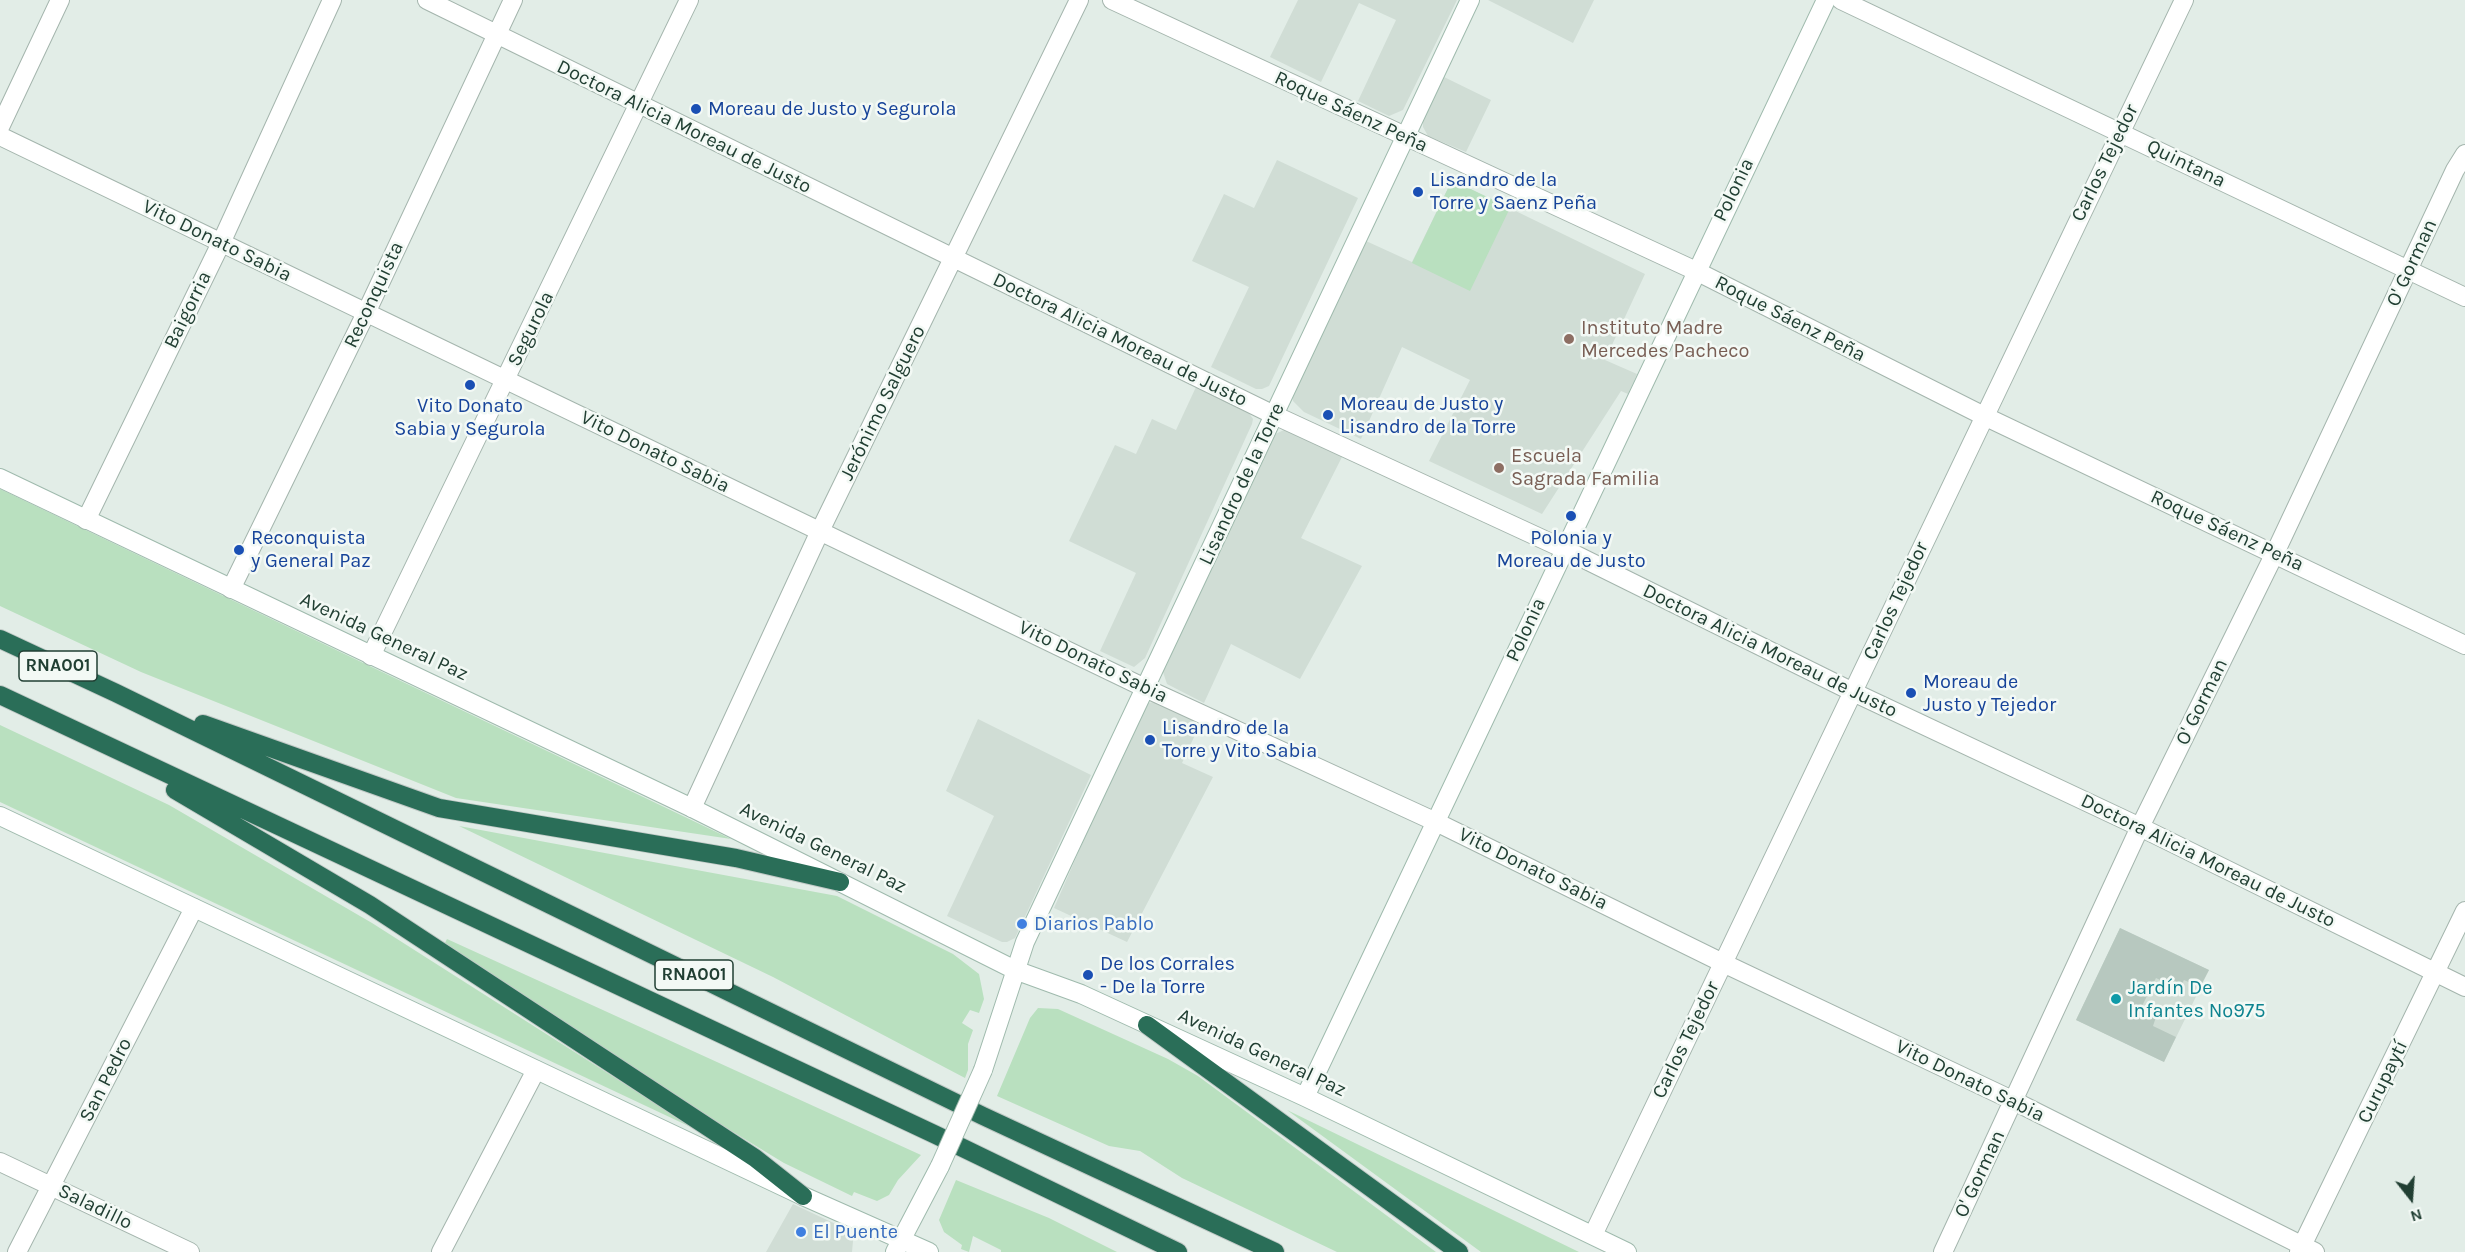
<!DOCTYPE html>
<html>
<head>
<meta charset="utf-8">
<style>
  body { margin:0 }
  #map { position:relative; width:2465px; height:1252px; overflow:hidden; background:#e2ede7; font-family:Karla,sans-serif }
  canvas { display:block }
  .north { position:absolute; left:2381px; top:1168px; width:60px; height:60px; -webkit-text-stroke:4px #f3f9f5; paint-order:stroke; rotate:163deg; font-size:16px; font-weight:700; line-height:24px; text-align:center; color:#213f33 }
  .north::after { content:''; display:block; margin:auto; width:21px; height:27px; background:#213f33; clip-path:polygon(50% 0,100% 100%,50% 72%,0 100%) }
</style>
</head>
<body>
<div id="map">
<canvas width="2465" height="1252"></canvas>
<div class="north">N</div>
</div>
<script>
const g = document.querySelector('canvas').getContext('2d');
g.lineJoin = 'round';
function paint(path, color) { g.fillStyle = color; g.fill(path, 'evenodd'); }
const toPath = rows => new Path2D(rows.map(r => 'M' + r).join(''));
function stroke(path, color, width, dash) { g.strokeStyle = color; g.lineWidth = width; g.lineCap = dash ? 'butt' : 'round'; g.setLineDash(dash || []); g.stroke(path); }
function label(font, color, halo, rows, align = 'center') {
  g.font = font + ' Karla,sans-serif'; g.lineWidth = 5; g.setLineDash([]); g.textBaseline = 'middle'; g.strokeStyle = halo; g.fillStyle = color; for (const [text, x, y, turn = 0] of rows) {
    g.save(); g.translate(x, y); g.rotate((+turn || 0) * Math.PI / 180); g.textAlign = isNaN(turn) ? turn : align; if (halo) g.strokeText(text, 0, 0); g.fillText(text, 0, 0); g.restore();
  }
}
const built = toPath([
  [1298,0,1457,0,1403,110,1389,116,1358,101,1396,20,1359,3,1321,82,1270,57],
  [1488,0,1594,0,1573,43],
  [1444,77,1491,100,1466,152,1428,136,1423,127,1423,121],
  [1277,160,1358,198,1269,386,1262,389,1256,389,1211,367,1249,287,1192,261,1224,194,1254,208],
  [1452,180,1645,274,1605,360,1637,374,1628,394,1621,391,1542,514,1429,461,1470,380,1402,347,1361,439,1304,412,1293,401,1292,394,1366,241,1412,262],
  [1196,387,1247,410,1253,419,1252,424,1145,658,1134,667,1100,651,1136,573,1069,541,1115,445,1136,454,1152,419,1176,430],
  [1284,430,1292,431,1343,455,1301,538,1362,566,1300,679,1231,644,1204,703,1167,684,1162,669,1271,436],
  [1154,702,1201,722,1182,763,1213,777,1127,942,1054,908,1142,707,1147,703],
  [978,719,1091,775,1015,938,1007,942,1002,942,947,916,994,816,946,791],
  [2120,928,2209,970,2164,1062,2076,1020],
  [793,1204,842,1227,849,1233,853,1241,852,1252,766,1252]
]);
const green = toPath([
  [1452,180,1510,208,1470,291,1412,263],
  [0,489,731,839,456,798,141,672,0,606],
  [0,725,169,805,372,923,697,1130,0,802],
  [459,826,837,896,953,954,979,974,984,999,979,1013,970,1010,962,1023,973,1030,968,1044,968,1070,965,1078,773,977],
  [447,939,921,1155,898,1180,889,1195,877,1201,854,1192,852,1196,784,1163,656,1085,530,1004,445,943],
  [1038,1008,1058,1009,1168,1059,1198,1076,1436,1252,1337,1252,1182,1178,1140,1151,1109,1146,997,1096,1030,1018],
  [1287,1110,1579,1252,1481,1252],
  [956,1180,1049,1218,1117,1252,1001,1252,1001,1250,973,1236,969,1252,961,1249,962,1245,944,1232,939,1220]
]);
const building = toPath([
  [2120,928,2209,970,2200,987,2184,980,2179,989,2156,978,2140,1010,2156,1017,2153,1026,2176,1037,2164,1062,2076,1020]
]);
const street = toPath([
  [427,0,1274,415,1564,549,1853,692,2140,827,2465,987],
  [1112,0,1696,271,1984,416,2465,645],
  [1841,0,2465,297],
  [0,127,60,0],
  [0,136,1145,688,1436,822,1723,963,2014,1101,2315,1252],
  [86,520,221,243,332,0],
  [231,589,366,313,513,0],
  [371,656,689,0],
  [692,808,820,531,1079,0],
  [0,1162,190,1252],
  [1593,1235,2184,0],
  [17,1252,194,908],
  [441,1252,536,1070],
  [1943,1252,2140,827,2275,553,2455,170,2465,154],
  [2299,1252,2465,911]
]);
const secondary = toPath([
  [0,478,692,808,1015,970,1081,994,1305,1097,1627,1252],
  [0,816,803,1196,929,1252],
  [983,1070,1025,942,1470,0],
  [1305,1097,1826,0],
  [895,1252,940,1166]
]);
const highway = toPath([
  [0,639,116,693,983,1116,1275,1252],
  [0,695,936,1135,1178,1252],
  [203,724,439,808,736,858,840,882],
  [175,790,370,905,755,1158,803,1196],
  [1147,1025,1459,1252]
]);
const secondaryBridge = toPath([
  [940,1166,983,1070]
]);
const markers = [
  [696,109,6,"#1a4fb4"],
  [1418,192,6,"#1a4fb4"],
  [1569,339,6,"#8d6e63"],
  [470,385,6,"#1a4fb4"],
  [1328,415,6,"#1a4fb4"],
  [1499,468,6,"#8d6e63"],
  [1571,516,6,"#1a4fb4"],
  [239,550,6,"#1a4fb4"],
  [1911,693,6,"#1a4fb4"],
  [1150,740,6,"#1a4fb4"],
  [1022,924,6,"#3f7fe0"],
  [1088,975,6,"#1a4fb4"],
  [2116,999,6,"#0f9aa8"],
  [801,1232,6,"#3f7fe0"]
];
const shields = [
  [58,666,78],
  [694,975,78]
];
const shieldNames = [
  ["RNA001",58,666],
  ["RNA001",694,975]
];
const transitNames = [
  ["Moreau de Justo y Segurola",708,109],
  ["Lisandro de la",1430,180],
  ["Torre y Saenz Peña",1430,203],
  ["Moreau de Justo y",1340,404],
  ["Lisandro de la Torre",1340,427],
  ["Vito Donato",470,406,"center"],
  ["Sabia y Segurola",470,429,"center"],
  ["Reconquista",251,538],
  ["y General Paz",251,561],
  ["Polonia y",1571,538,"center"],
  ["Moreau de Justo",1571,561,"center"],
  ["Moreau de",1923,682],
  ["Justo y Tejedor",1923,705],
  ["Lisandro de la",1162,728],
  ["Torre y Vito Sabia",1162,751],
  ["De los Corrales",1100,964],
  ["- De la Torre",1100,987]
];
const streetNames = [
  ["Roque Sáenz Peña",1351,112,25],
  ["Doctora Alicia Moreau de Justo",684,127,26],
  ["Carlos Tejedor",2105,163,-64],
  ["Quintana",2186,164,26],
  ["Polonia",1734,190,-64],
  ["Vito Donato Sabia",217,241,26],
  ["O' Gorman",2412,263,-65],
  ["Reconquista",374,295,-65],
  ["Baigorria",188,310,-64],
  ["Roque Sáenz Peña",1790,319,27],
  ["Segurola",531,329,-64],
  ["Doctora Alicia Moreau de Justo",1120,340,26],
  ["Jerónimo Salguero",883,403,-64],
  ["Vito Donato Sabia",655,452,26],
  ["Lisandro de la Torre",1242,484,-65],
  ["Roque Sáenz Peña",2227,531,25],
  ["Carlos Tejedor",1896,601,-65],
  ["Polonia",1526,630,-65],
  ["Avenida General Paz",384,637,25],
  ["Doctora Alicia Moreau de Justo",1770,651,26],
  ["Vito Donato Sabia",1093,662,26],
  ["O' Gorman",2202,702,-64],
  ["Avenida General Paz",823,848,26],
  ["Doctora Alicia Moreau de Justo",2208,861,26],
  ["Vito Donato Sabia",1533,869,26],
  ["Carlos Tejedor",1686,1040,-64],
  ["Avenida General Paz",1262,1053,25],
  ["San Pedro",106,1080,-63],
  ["Vito Donato Sabia",1970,1081,26],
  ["Curupaytí",2383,1082,-64],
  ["O' Gorman",1980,1174,-65],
  ["Saladillo",95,1207,26]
];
const educationNames = [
  ["Instituto Madre",1581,328],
  ["Mercedes Pacheco",1581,351],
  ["Escuela",1511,456],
  ["Sagrada Familia",1511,479]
];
const shopNames = [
  ["Diarios Pablo",1034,924],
  ["El Puente",813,1232]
];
const cultureNames = [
  ["Jardín De",2128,988],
  ["Infantes Nº975",2128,1011]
];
paint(built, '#d0ddd5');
paint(green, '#b9e0bf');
paint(building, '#b7c8bf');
stroke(street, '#a4b5ad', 20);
stroke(secondary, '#9fbaad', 20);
stroke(highway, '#c1c9c6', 20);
stroke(street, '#fff', 18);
stroke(secondary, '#fff', 18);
stroke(highway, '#2a6e58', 18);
stroke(secondaryBridge, '#9fbaad', 20, []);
stroke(secondaryBridge, '#fff', 18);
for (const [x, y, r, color] of markers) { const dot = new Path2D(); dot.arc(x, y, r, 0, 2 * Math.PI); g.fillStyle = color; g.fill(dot); stroke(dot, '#f3f9f5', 2); }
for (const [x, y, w] of shields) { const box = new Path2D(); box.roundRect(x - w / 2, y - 15, w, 30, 4.5); g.fillStyle = '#f3f9f5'; g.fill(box); stroke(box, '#213f33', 1.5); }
label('bold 18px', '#213f33', null, shieldNames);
label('20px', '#164399', '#f3f9f5', transitNames, 'left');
label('20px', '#213f33', '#f3f9f5', streetNames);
label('20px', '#785e54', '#f3f9f5', educationNames, 'left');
label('20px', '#366cbe', '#f3f9f5', shopNames, 'left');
label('20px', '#0d838f', '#f3f9f5', cultureNames, 'left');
</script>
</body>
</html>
